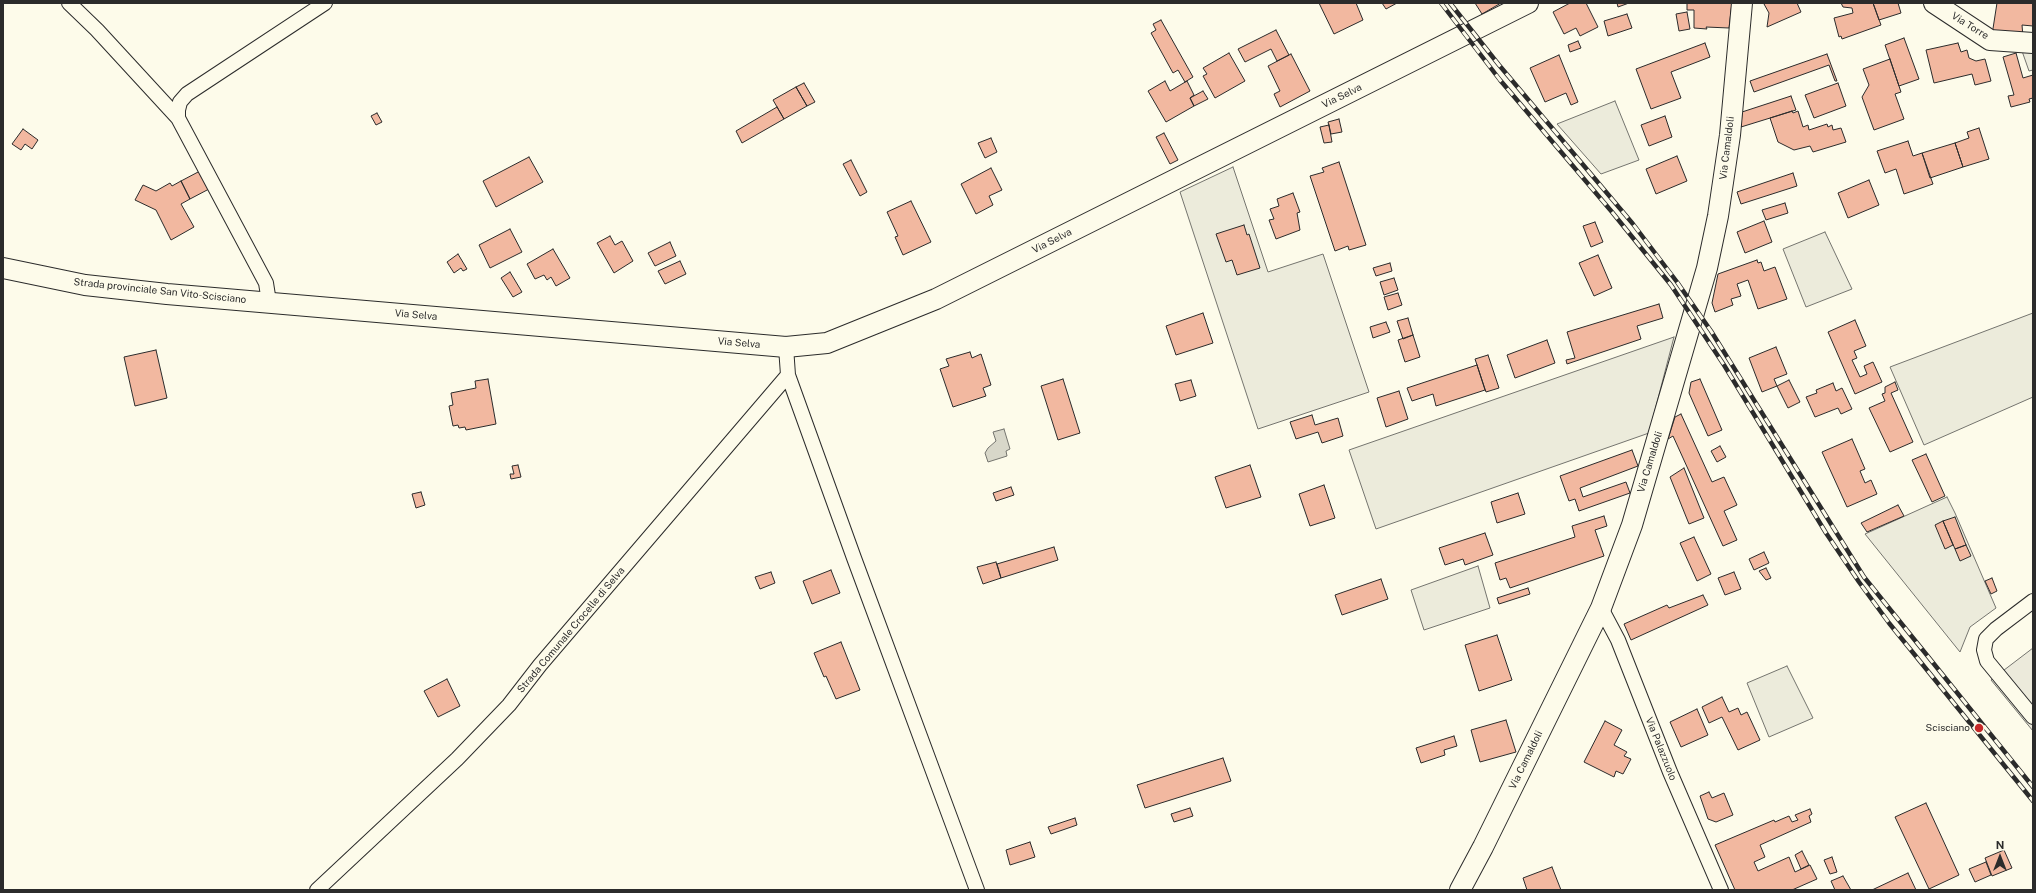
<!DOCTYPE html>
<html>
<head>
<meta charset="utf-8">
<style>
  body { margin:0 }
  #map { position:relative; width:2036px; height:893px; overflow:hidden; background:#fdfbea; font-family:"Public Sans",sans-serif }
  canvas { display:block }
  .frame { position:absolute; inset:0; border:4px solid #2b2b2b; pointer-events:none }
  .north { position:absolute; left:1980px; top:837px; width:40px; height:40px; -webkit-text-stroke:3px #fdfbea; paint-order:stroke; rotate:0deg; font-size:11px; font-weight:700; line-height:16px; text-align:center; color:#2b2b2b }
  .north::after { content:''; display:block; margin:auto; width:14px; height:18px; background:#2b2b2b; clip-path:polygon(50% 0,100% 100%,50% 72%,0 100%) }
</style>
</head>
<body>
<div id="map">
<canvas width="2036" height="893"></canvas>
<div class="frame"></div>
<div class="north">N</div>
</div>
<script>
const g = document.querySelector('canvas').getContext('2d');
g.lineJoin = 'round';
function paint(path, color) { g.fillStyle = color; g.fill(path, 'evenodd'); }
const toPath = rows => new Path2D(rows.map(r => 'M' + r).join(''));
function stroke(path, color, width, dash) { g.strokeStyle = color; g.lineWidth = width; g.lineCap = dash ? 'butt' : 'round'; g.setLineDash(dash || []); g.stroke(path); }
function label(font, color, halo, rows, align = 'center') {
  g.font = font + ' "Public Sans",sans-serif'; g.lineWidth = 3; g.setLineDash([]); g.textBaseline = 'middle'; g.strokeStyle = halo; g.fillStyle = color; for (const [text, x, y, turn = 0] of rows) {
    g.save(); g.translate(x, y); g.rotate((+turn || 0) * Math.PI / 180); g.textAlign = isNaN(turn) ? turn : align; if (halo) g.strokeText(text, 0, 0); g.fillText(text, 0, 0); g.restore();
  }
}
const green = toPath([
  [2022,51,2033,52,2033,70,2029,71,2022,51],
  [1615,101,1639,160,1601,174,1557,124,1615,101],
  [1233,167,1268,272,1323,254,1369,392,1258,429,1180,192,1233,167],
  [1825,232,1852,289,1806,307,1783,249,1825,232],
  [2033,313,2033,397,1924,445,1890,367,2033,313],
  [1674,337,1649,433,1376,529,1349,450,1674,337],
  [1947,497,1955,513,1996,608,1970,627,1960,652,1865,534,1947,497],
  [1478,566,1490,608,1424,630,1411,590,1478,566],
  [1787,666,1813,718,1769,737,1747,683,1787,666]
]);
const parking = toPath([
  [2033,648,2033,731,1991,680,2033,648]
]);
const water = toPath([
  [1004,429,1010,449,1006,451,1007,456,988,462,985,453,988,448,996,441,993,432,1004,429]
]);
const building = toPath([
  [1319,3,1356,3,1363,20,1334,34,1319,3],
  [1382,3,1397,3,1386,9,1382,3],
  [1475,3,1501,3,1482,14,1475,3],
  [1570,3,1586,3,1598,27,1580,36,1576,28,1564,34,1553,12,1570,3],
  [1617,3,1629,3,1618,7,1617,3],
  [1687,3,1732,3,1729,28,1706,27,1707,29,1694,28,1694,10,1687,10,1687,3],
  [1767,3,1797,3,1801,12,1767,27,1769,13,1764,4,1767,3],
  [1841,3,1873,3,1881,25,1842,39,1841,36,1839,37,1834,18,1853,13,1852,8,1843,7,1841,3],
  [1873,3,1898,3,1901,13,1879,20,1873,3],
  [1997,3,2033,3,2033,26,2022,25,2023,37,1992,35,1997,3],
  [1687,12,1690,29,1679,31,1676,14,1687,12],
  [1627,14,1632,28,1608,36,1604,21,1627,14],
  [1161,20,1193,77,1185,82,1178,70,1173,73,1151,33,1156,30,1153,24,1161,20],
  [1276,30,1289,55,1277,61,1271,49,1245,62,1238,49,1276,30],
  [1904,38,1919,79,1899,86,1885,45,1904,38],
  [1578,41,1581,48,1570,52,1568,45,1578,41],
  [1705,43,1710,57,1671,72,1681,98,1651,109,1636,69,1705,43],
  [1958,43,1961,52,1967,50,1969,58,1976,61,1985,59,1991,81,1975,85,1972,74,1934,83,1926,50,1958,43],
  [1229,53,1245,81,1215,98,1203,76,1207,74,1203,68,1229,53],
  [2016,53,2023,78,2033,75,2033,98,2029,99,2030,102,2011,107,2008,96,2014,95,2003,57,2016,53],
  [1291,54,1310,91,1280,107,1274,94,1280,91,1268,66,1291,54],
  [1827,54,1837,81,1835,81,1829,65,1754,92,1750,81,1827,54],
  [1559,55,1578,102,1571,105,1566,93,1545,102,1530,68,1559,55],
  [1890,59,1901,92,1895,94,1904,119,1874,130,1862,97,1869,85,1863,69,1890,59],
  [1165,81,1170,91,1187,81,1194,95,1190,98,1194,106,1166,122,1148,91,1165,81],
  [804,83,815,102,807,106,796,87,804,83],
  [1838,83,1846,106,1814,118,1805,95,1838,83],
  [796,87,807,106,784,119,773,100,796,87],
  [1203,91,1208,99,1194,106,1190,98,1203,91],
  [1791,96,1796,110,1741,127,1742,112,1791,96],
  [777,107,784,119,742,143,736,131,777,107],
  [1792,111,1793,113,1798,111,1803,127,1808,125,1809,130,1827,124,1828,127,1832,125,1833,130,1841,128,1846,142,1813,152,1810,146,1794,150,1778,142,1770,118,1792,111],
  [377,113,382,122,376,125,371,116,377,113],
  [1665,116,1672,137,1649,146,1641,125,1665,116],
  [1339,119,1342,132,1331,134,1328,122,1339,119],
  [1329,125,1332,142,1324,143,1320,127,1329,125],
  [1979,128,1989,159,1963,167,1955,143,1969,138,1967,132,1979,128],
  [23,129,38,140,32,149,25,144,21,150,12,144,23,129],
  [1164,133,1178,160,1170,164,1156,137,1164,133],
  [991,138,997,152,985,158,978,143,991,138],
  [1908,141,1913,156,1922,153,1933,184,1904,194,1896,169,1885,173,1877,151,1908,141],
  [1955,143,1963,167,1930,178,1922,153,1955,143],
  [1677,156,1687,181,1656,194,1646,169,1677,156],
  [529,157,543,182,496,207,483,181,529,157],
  [851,160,867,192,860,196,843,164,851,160],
  [1339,162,1366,245,1349,250,1348,246,1335,251,1310,176,1324,172,1322,168,1339,162],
  [991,168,1002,190,989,196,993,205,976,214,961,184,991,168],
  [200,171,209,189,190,199,181,181,200,171],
  [1793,173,1797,186,1741,204,1737,192,1793,173],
  [1869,180,1879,205,1848,218,1838,193,1869,180],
  [181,181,190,199,181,204,194,227,171,240,156,210,135,200,143,185,156,191,170,183,172,186,181,181],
  [1293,193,1300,212,1297,213,1300,230,1276,239,1269,220,1274,219,1270,209,1279,206,1277,199,1293,193],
  [911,201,931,242,903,255,895,237,898,236,887,212,911,201],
  [1785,203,1788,213,1766,220,1762,210,1785,203],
  [1764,221,1772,242,1745,253,1737,232,1764,221],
  [1595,222,1603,242,1591,247,1583,226,1595,222],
  [1244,225,1247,235,1249,234,1260,268,1237,275,1232,260,1226,262,1216,234,1244,225],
  [510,229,522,252,490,268,479,245,510,229],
  [610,236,615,245,622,241,633,261,614,273,597,243,610,236],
  [670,242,676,256,655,266,648,253,670,242],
  [553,249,570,278,556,286,551,277,547,280,544,275,535,279,527,264,553,249],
  [458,254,467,269,463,271,461,268,454,273,447,262,458,254],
  [1598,255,1612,288,1594,296,1579,263,1598,255],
  [1757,260,1758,263,1761,262,1764,271,1775,267,1787,299,1758,309,1748,280,1737,284,1741,296,1731,299,1733,305,1715,312,1712,303,1718,274,1757,260],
  [680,261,686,274,665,284,658,271,680,261],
  [1390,263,1392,271,1376,276,1373,268,1390,263],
  [510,272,522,292,513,297,501,278,510,272],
  [1394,278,1398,290,1384,295,1380,282,1394,278],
  [1398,293,1402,305,1388,310,1384,297,1398,293],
  [1659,304,1663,318,1637,326,1641,339,1567,364,1566,360,1575,358,1567,332,1659,304],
  [1203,313,1213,343,1176,355,1166,326,1203,313],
  [1408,318,1413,335,1403,339,1397,321,1408,318],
  [1855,320,1866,346,1854,351,1857,358,1852,360,1860,377,1867,374,1864,366,1873,362,1882,382,1855,394,1828,332,1855,320],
  [1386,322,1390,332,1373,338,1370,327,1386,322],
  [1413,335,1420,357,1405,362,1398,340,1413,335],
  [1547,340,1555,363,1515,378,1507,355,1547,340],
  [1776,347,1787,374,1774,379,1777,386,1762,392,1749,358,1776,347],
  [156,350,167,398,135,406,124,357,156,350],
  [970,352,972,358,981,354,991,385,983,388,986,396,953,407,940,369,949,366,946,359,970,352],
  [1488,355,1499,388,1486,392,1475,359,1488,355],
  [1477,365,1485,390,1436,406,1433,394,1412,401,1407,388,1477,365],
  [488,379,496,424,466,430,465,427,459,428,458,425,453,426,449,406,453,405,451,393,476,388,475,381,488,379],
  [1063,379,1080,433,1058,440,1041,386,1063,379],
  [1700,379,1722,430,1708,436,1689,393,1691,382,1700,379],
  [1191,380,1196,396,1180,401,1175,384,1191,380],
  [1789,380,1800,402,1788,408,1777,386,1789,380],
  [1895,382,1898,390,1891,393,1913,442,1890,452,1869,408,1885,401,1882,394,1885,393,1885,387,1895,382],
  [1833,383,1836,391,1842,388,1852,409,1841,414,1838,408,1815,417,1806,397,1817,393,1816,390,1833,383],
  [1399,391,1408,419,1386,427,1377,398,1399,391],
  [1681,414,1712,482,1724,477,1737,505,1724,511,1737,540,1723,546,1673,436,1668,439,1675,417,1681,414],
  [1312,415,1315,425,1338,418,1343,436,1322,443,1318,432,1296,439,1290,422,1312,415],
  [1852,439,1865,469,1860,471,1865,483,1871,480,1877,494,1847,507,1822,452,1852,439],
  [1720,446,1726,457,1717,462,1711,451,1720,446],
  [1632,450,1638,466,1580,488,1583,497,1626,482,1630,493,1579,511,1575,499,1569,501,1560,476,1632,450],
  [1926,454,1945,496,1932,502,1912,460,1926,454],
  [518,465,521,477,511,479,510,474,514,474,512,466,518,465],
  [1250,465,1261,497,1226,508,1215,477,1250,465],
  [1684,468,1704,518,1689,524,1670,477,1684,468],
  [1324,485,1335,518,1310,526,1299,494,1324,485],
  [1011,487,1014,495,996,501,993,493,1011,487],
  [421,492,425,505,416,508,412,494,421,492],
  [1518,493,1525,514,1497,523,1491,502,1518,493],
  [1898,505,1904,516,1867,532,1861,523,1898,505],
  [1604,516,1607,526,1595,530,1604,556,1510,588,1506,578,1500,580,1495,563,1575,537,1572,526,1604,516],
  [1955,517,1966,545,1955,549,1943,521,1955,517],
  [1943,521,1953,545,1945,549,1935,525,1943,521],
  [1485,533,1493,555,1465,565,1463,559,1445,565,1439,548,1485,533],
  [1694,537,1711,574,1697,581,1680,543,1694,537],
  [1966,545,1971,556,1960,561,1955,549,1966,545],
  [1054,547,1058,560,1001,578,997,564,1054,547],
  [1764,552,1769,563,1754,570,1749,559,1764,552],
  [996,562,1001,578,983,584,977,567,996,562],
  [1766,568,1771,578,1766,580,1759,571,1766,568],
  [831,570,840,593,812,604,803,581,831,570],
  [771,572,775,583,760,589,755,577,771,572],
  [1734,572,1741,589,1725,595,1718,578,1734,572],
  [1992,578,1997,591,1991,594,1985,581,1992,578],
  [1381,579,1388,599,1342,615,1335,595,1381,579],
  [1528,588,1530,594,1499,604,1497,598,1528,588],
  [1703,595,1708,605,1631,640,1624,624,1667,605,1669,608,1703,595],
  [1497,635,1512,680,1479,691,1465,645,1497,635],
  [841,642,860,690,836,699,826,676,824,677,814,653,841,642],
  [447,679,460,706,438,717,424,691,447,679],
  [1722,697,1729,712,1738,708,1741,715,1747,712,1760,740,1738,750,1722,717,1709,723,1702,707,1722,697],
  [1697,709,1708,735,1681,747,1670,722,1697,709],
  [1506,720,1516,752,1480,762,1471,730,1506,720],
  [1605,721,1622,730,1614,745,1627,752,1624,756,1631,759,1623,774,1616,771,1614,777,1584,762,1605,721],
  [1454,736,1457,746,1444,750,1445,755,1421,763,1416,748,1454,736],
  [1223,758,1231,781,1145,808,1137,785,1223,758],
  [1709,792,1712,798,1724,793,1733,815,1716,822,1708,819,1700,796,1709,792],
  [1926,803,1959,875,1929,889,1895,817,1926,803],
  [1190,808,1193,816,1174,822,1171,814,1190,808],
  [1810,809,1812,814,1809,816,1811,822,1760,845,1765,857,1754,862,1758,871,1789,857,1795,872,1810,865,1817,879,1792,890,1735,890,1715,845,1774,820,1775,822,1789,816,1792,822,1798,820,1795,815,1810,809],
  [1075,818,1077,825,1051,834,1048,827,1075,818],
  [1030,842,1035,857,1010,865,1006,850,1030,842],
  [2004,850,2012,868,1992,876,1985,858,2004,850],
  [1802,851,1809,865,1801,869,1795,855,1802,851],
  [1832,857,1837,872,1830,874,1824,860,1832,857],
  [1986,862,1991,875,1975,882,1969,869,1986,862],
  [1552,867,1561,890,1527,890,1523,878,1552,867],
  [1908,873,1916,890,1872,890,1908,873],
  [1843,876,1851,890,1835,890,1831,881,1843,876]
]);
const street = toPath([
  [69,3,97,30,178,118],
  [269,302,266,283,178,118,178,110,180,102,187,94,325,3],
  [788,375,854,558,977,890],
  [2033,601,1996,629,1986,639,1984,650,1987,661,2033,717],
  [1601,608,1618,640,1670,772,1721,890],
  [317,890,457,759,509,705,540,665,788,375,786,347]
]);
const secondary = toPath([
  [1934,3,1990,40,2033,43],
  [3,268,85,285,167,294,786,347,827,343,936,299,1528,3],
  [1460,890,1483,847,1601,608,1632,525,1707,268,1718,216,1730,135,1742,3]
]);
const rail = toPath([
  [1441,3,1500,80,1612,212,1671,285,1724,365,1826,533,1859,582,1889,623,2033,801],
  [1450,3,1499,65,1633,224,1677,282,1711,331,1864,577,2033,787]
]);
const markers = [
  [1979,728,5,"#c62828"]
];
const streetNames = [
  ["Via Torre",1970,26,32],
  ["Via Selva",1342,96,-26],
  ["Via Camaldoli",1727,148,-83],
  ["Via Selva",1052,241,-27],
  ["Strada provinciale San Vito-Scisciano",160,291,6],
  ["Via Selva",416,315,5],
  ["Via Selva",739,343,5],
  ["Via Camaldoli",1650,462,-73],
  ["Strada Comunale Crocelle di Selva",571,630,-50],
  ["Via Palazzuolo",1661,749,68],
  ["Via Camaldoli",1526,760,-64]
];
const poiNames = [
  ["Scisciano",1970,728]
];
paint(green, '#ecebdb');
stroke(green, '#74746e', 1);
paint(parking, '#eceadb');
stroke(parking, '#74746e', 1);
paint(water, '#d8d7c9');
stroke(water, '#74746e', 1);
paint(building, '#f2b8a0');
stroke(building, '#2b2b2b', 1);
stroke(street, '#2b2b2b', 16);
stroke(secondary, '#2b2b2b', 22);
stroke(street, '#fdfbea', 14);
stroke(secondary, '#fdfbea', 20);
stroke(rail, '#2b2b2b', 4.5);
stroke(rail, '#fdfbea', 3, [9]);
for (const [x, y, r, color] of markers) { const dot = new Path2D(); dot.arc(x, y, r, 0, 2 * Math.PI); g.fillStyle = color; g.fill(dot); stroke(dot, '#fdfbea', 1.5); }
label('10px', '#2b2b2b', '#fdfbea', streetNames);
label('10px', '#2b2b2b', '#fdfbea', poiNames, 'right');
</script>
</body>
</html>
